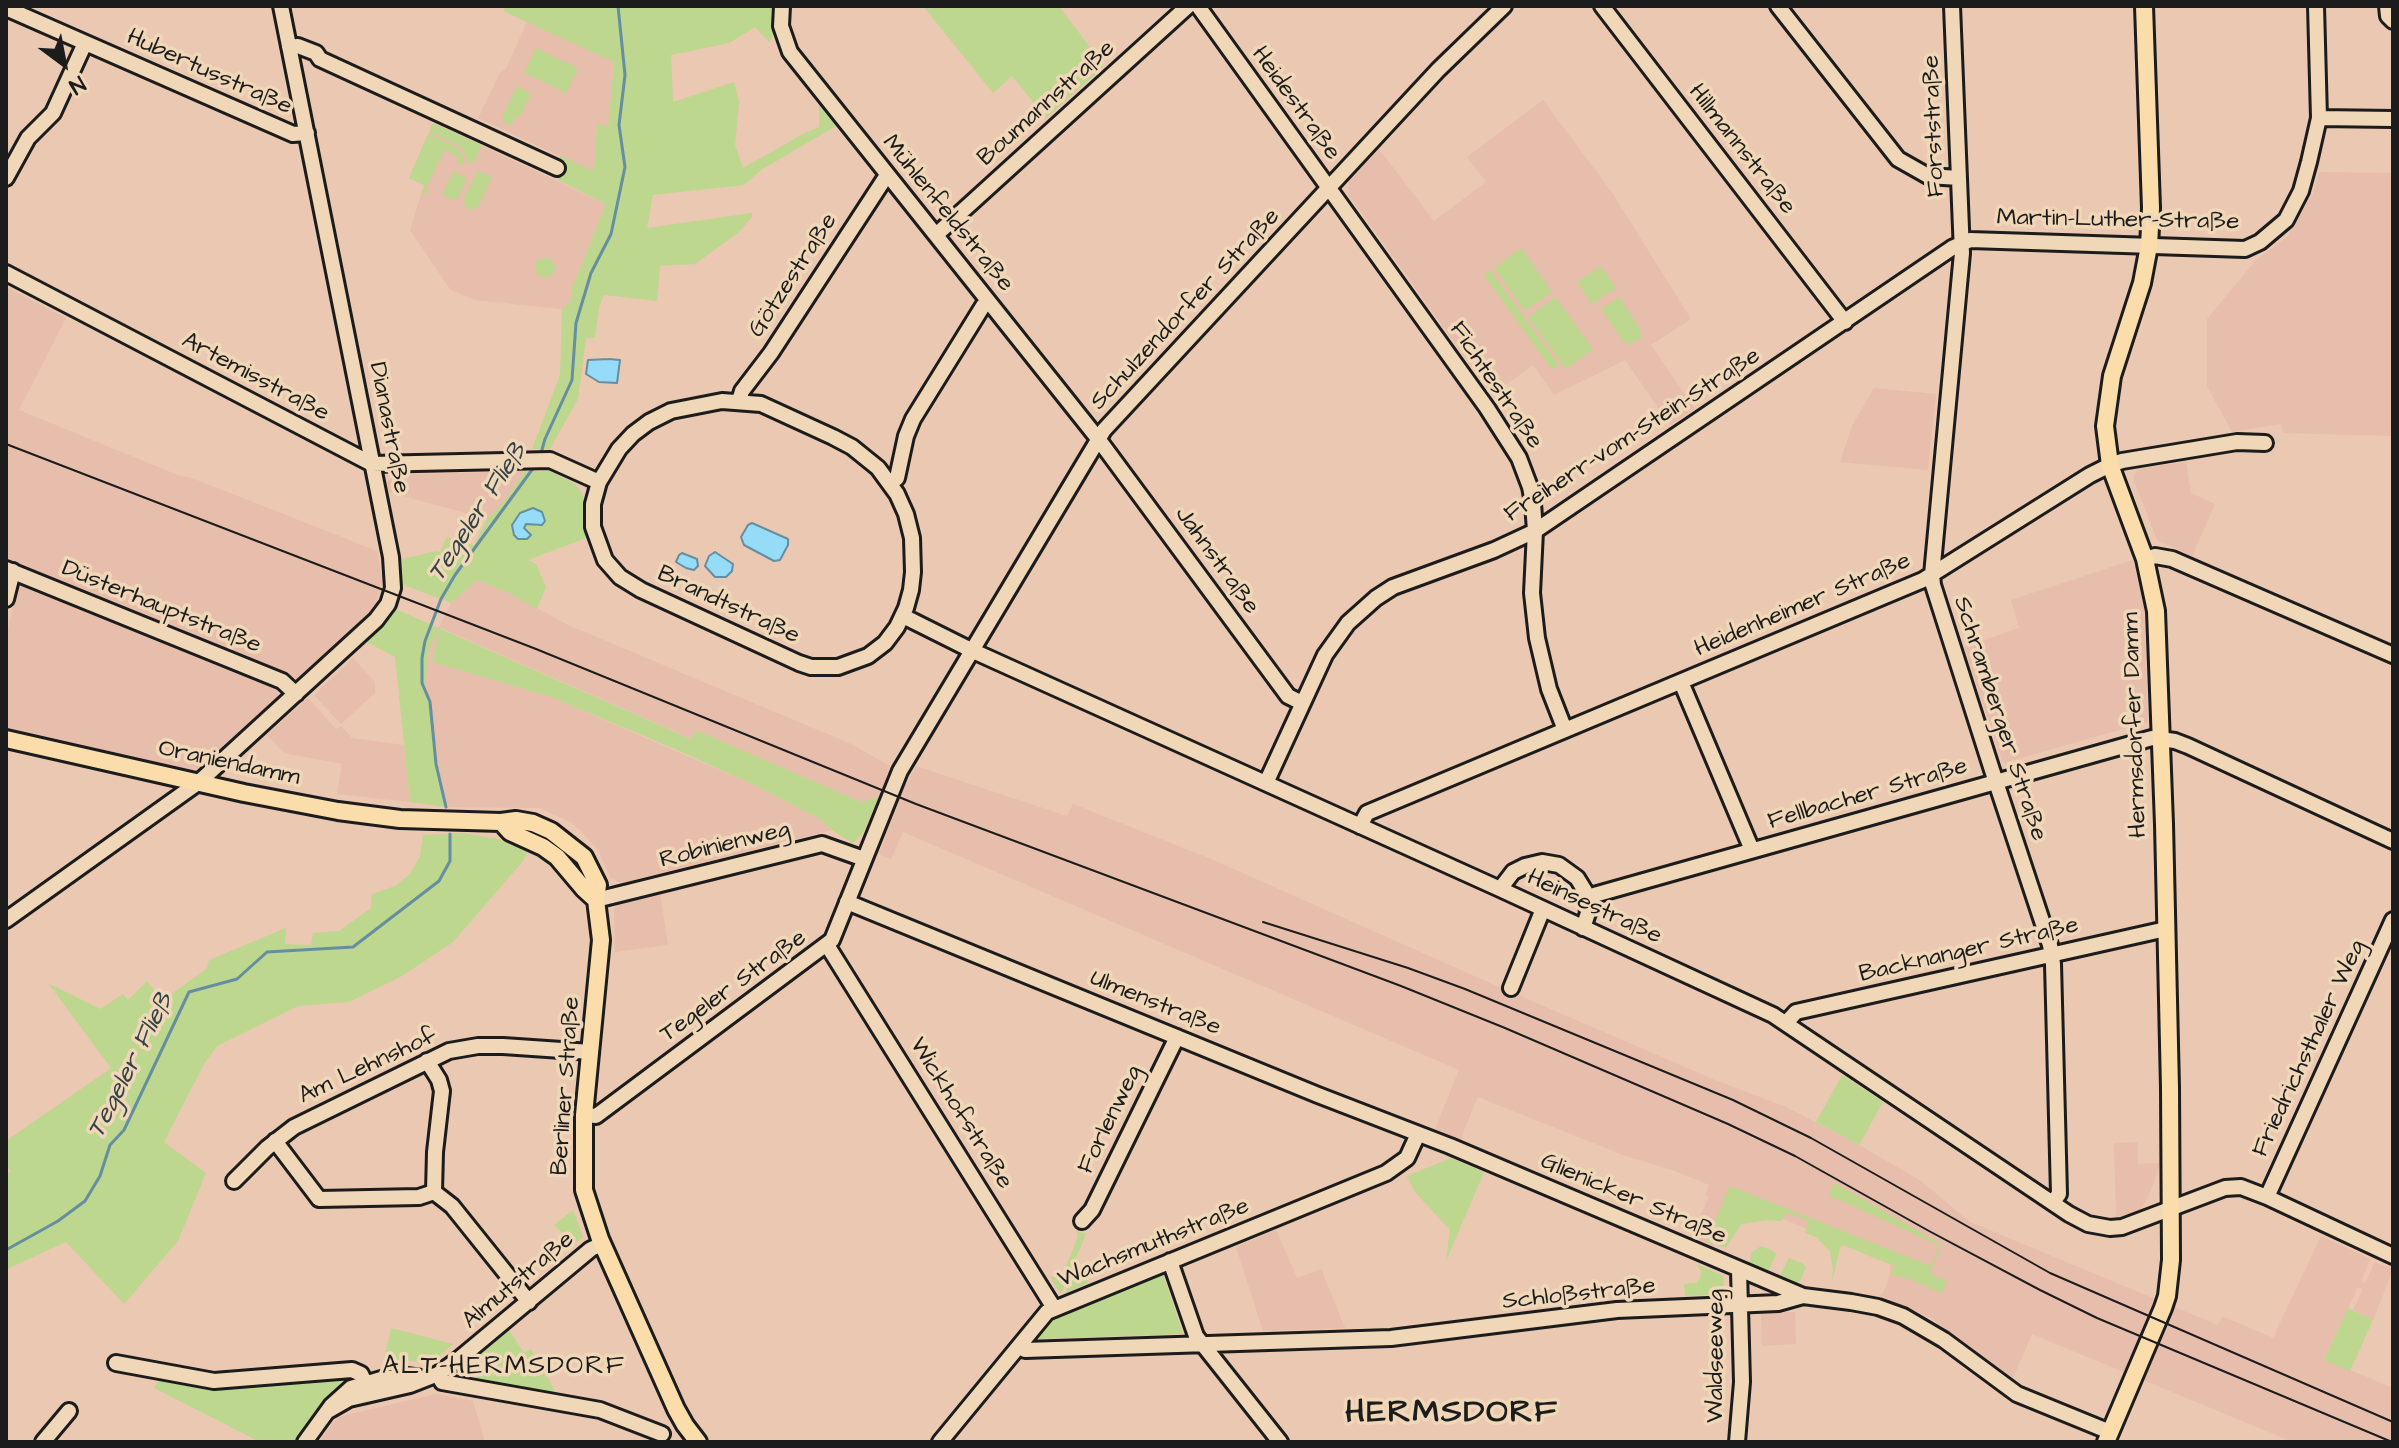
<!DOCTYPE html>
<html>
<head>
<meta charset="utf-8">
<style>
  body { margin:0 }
  #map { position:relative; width:2399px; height:1448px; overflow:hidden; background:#eac8b1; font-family:"Architects Daughter",sans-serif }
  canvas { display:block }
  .frame { position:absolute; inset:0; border:8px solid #1c1c1c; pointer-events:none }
  .north { position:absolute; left:24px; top:24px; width:80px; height:80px; -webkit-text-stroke:6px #efd7b7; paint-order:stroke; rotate:148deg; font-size:22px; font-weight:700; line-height:32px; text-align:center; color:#1c1c1c }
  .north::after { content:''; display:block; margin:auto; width:28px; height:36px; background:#1c1c1c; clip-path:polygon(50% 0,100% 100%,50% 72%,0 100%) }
</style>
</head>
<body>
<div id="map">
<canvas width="2399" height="1448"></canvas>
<div class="frame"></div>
<div class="north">N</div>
</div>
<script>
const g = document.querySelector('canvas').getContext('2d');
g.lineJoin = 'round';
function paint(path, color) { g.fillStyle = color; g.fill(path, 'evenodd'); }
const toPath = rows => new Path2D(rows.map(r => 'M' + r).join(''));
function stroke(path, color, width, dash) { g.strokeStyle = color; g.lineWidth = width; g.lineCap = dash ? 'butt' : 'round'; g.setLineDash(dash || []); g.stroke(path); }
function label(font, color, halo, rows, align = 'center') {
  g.font = font + ' "Architects Daughter",sans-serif'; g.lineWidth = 7; g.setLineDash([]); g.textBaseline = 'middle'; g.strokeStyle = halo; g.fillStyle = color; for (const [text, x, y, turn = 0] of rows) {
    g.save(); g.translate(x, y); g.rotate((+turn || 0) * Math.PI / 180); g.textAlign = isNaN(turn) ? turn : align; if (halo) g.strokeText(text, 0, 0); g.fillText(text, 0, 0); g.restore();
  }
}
const built = toPath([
  [527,22,614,61,608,129,597,123,594,172,478,118,500,73,506,69],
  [1543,100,1613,194,1691,319,1651,345,1695,409,1670,425,1625,360,1554,395,1533,365,1492,395,1348,194,1349,182,1379,149,1434,221,1486,182,1467,157],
  [433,123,606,204,572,288,571,300,562,309,474,300,450,289,410,230,424,185,409,178],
  [2319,172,2393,173,2393,436,2283,433,2281,424,2232,432,2207,386,2207,319,2256,260,2288,236,2313,194],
  [6,287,66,318,19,410,180,476,192,478,377,551,382,576,385,577,376,600,380,602,372,618,304,678,296,680,6,563],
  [1874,388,1936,394,1928,470,1840,462,1852,426],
  [2186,462,2191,493,2215,504,2192,556,2157,540,2133,478,2138,469],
  [525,471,506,499,487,519,389,492,387,483,394,475],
  [2133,560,2145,612,2148,722,2003,763,1964,647,2019,628,2011,600],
  [477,580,511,594,568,625,851,744,890,766,886,778,906,785,916,766,1067,816,1073,804,1211,859,1490,983,1715,1080,1786,1107,1859,1145,1921,1181,1970,1222,2218,1325,2222,1316,2273,1338,2321,1236,2370,1259,2361,1282,2365,1283,2375,1262,2393,1269,2373,1320,2353,1310,2363,1289,2358,1287,2324,1359,2393,1388,2393,1442,2293,1442,2032,1334,2013,1378,1931,1318,1879,1295,1883,1293,1890,1275,1890,1264,1740,1201,1725,1241,1710,1247,1691,1237,1709,1197,1705,1195,1709,1185,1675,1171,1626,1156,1478,1097,1464,1130,1462,1140,1435,1129,1459,1070,903,832,891,859,879,854,897,805,879,797,861,802,696,730,692,739,441,628,432,662,551,697,754,785,818,818,832,830,621,883,611,878,598,850,581,831,572,823,540,808,446,807,436,764,430,702,425,690,429,647,451,603],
  [26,583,275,684,278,688,279,698,277,703,204,770,199,772,6,729,6,637,18,588],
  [353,658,375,682,375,693,341,724,314,695],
  [308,698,336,729,341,726,352,738,404,745,410,802,337,794,342,764,284,753,267,735],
  [660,893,668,945,615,952,614,910,620,902],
  [2138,1142,2138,1164,2160,1163,2159,1168,2149,1195,2140,1211,2116,1217,2114,1143],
  [1276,1230,1297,1278,1321,1269,1345,1328,1263,1331,1236,1247],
  [1795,1312,1796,1344,1762,1346,1761,1313],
  [436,1394,473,1401,485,1442,319,1442,338,1417]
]);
const green = toPath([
  [506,6,774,6,774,34,769,42,755,27,729,43,671,55,673,102,734,82,739,102,735,145,743,168,803,134,819,127,819,105,836,126,761,170,744,185,653,195,647,228,752,213,752,217,738,233,695,264,660,266,657,301,604,295,599,307,595,338,586,338,578,399,550,449,532,449,560,375,562,309,571,300,572,288,606,204,558,180,560,156,594,171,597,122,608,128,614,62,503,11],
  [923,6,1059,6,1104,66,1046,118,1012,76,993,93],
  [536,48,578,68,566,93,524,73],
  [517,86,531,94,520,117,516,116,511,126,503,122,502,117],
  [433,123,482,145,474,163,468,162,462,147,429,132],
  [428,134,460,149,465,163,461,165,457,163,459,157,444,150,426,188,428,190,426,195,422,192,424,185,409,178],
  [453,171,467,179,458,198,455,197,453,200,442,195],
  [478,171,489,176,491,179,478,207,472,210,464,207,466,202,463,200],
  [1521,248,1552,292,1525,311,1494,268],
  '535 268a10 10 0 1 1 20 0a10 10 0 1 1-20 0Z',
  [1601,266,1616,288,1592,304,1577,282],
  [1490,270,1559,365,1552,370,1484,275],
  [1555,297,1593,349,1566,369,1528,317],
  [1619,297,1640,329,1641,337,1629,345,1623,341,1601,309],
  [525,471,550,471,574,483,581,492,583,498,586,538,528,560,536,564,546,587,537,609,511,594,477,580,451,603,396,582,398,560,436,551,440,552,447,537,474,545,487,519,506,499],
  [391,607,691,739,696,730,861,802,879,797,863,833,853,843,836,833,818,818,754,785,677,750,551,697,432,662,439,631,429,648,425,690,430,702,436,764,446,807,410,802,395,657,363,640],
  [464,833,498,839,528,852,523,861,453,942,402,976,349,1002,298,1006,217,1046,204,1064,164,1142,206,1173,178,1241,124,1304,66,1242,7,1269,6,1268,6,1175,11,1171,6,1163,6,1141,111,1068,48,983,100,1009,123,994,128,1000,147,981,165,1004,169,996,207,968,209,960,286,928,285,944,311,945,313,933,339,931,371,908,372,894,395,886,410,874,420,856,423,835],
  [1842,1075,1883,1102,1859,1145,1816,1122],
  [1451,1158,1484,1172,1446,1261,1450,1230,1414,1191,1407,1176],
  [1835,1183,1942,1245,1930,1274,1947,1281,1941,1293,1907,1278,1891,1275,1894,1266,1843,1245,1840,1247,1832,1282,1833,1270,1830,1251,1816,1237,1805,1233,1808,1221,1793,1214,1786,1213,1781,1221,1769,1220,1741,1224,1726,1248,1706,1241,1730,1186,1931,1266,1940,1246,1828,1195],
  [573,1210,583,1237,574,1244,554,1225],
  [1076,1231,1086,1234,1061,1294,1050,1277,1062,1276,1078,1237],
  [1761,1246,1775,1252,1776,1255,1768,1271,1749,1263,1752,1252],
  [1789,1258,1802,1263,1806,1267,1800,1281,1796,1284,1782,1280,1780,1275],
  [1697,1264,1723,1276,1724,1294,1685,1296,1684,1284,1697,1283,1702,1273],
  [1075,1268,1089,1283,1067,1292,1066,1292],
  [1163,1274,1183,1334,1036,1339,1051,1320],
  [2348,1308,2373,1320,2350,1371,2324,1360],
  [391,1328,453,1344,433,1362,384,1360],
  [509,1330,524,1353,531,1349,557,1395,476,1381,471,1362],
  [351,1374,356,1380,337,1394,306,1425,293,1442,260,1442,154,1388,160,1379,202,1384]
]);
const water = toPath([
  [609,359,620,360,617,383,599,382,586,374,588,360,609,359],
  [533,508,542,512,545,521,542,525,526,524,524,528,531,535,527,539,518,539,514,535,512,525,520,513,533,508],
  [752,523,788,539,788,545,780,560,774,561,744,545,741,537,748,525,752,523],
  [715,552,733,564,732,571,726,577,715,577,705,566,709,556,715,552],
  [682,553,697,559,698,566,694,570,686,568,676,562,679,555,682,553]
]);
const stream = toPath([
  [540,457,545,439,572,380,576,323,591,273,611,234,625,167,619,125,625,75,618,6],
  [446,807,436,764,430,702,422,683,422,658,425,641,441,599,455,575,534,467],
  [6,1250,58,1221,85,1201,100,1176,110,1145,124,1130,189,992,237,979,267,952,353,947,439,881,450,861,450,834]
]);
const minor = toPath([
  [782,6,781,26,790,52,1099,440,1288,696,1302,703],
  [1198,6,1487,408,1519,458,1530,487,1533,503,1535,531,1532,593,1537,638,1549,689,1565,730],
  [1602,6,1845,322],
  [1778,6,1898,159,1928,176,1959,178],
  [1952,6,1962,253,1932,575,1933,585,1992,770,2050,945,2053,964,2059,1194,2053,1202],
  [2387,6,2388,16,2393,21],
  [6,8,293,134,307,133],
  [289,47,298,46,316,53,320,59,557,168],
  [2319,118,2393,119],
  [6,178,28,138,53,113,85,43],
  [936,235,1188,6],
  [6,273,372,464,550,460,599,482],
  [722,401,761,404,833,437,852,447,878,468,897,494,906,514,912,538,913,572,911,590,906,608,897,627,885,643,868,656,838,667,811,667,799,663,641,590,620,577,605,560,593,527,593,504,599,482,619,449,633,434,649,422,671,411,722,401],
  [739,401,742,391,771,353,887,175],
  [891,483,897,478,906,436,913,419,983,306,988,301],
  [2145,559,2155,556,2172,559,2393,655],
  [6,569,282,681,296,694],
  [6,599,13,571],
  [903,616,971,650,1500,889,1773,1015,2069,1214,2088,1224,2110,1228,2122,1227,2225,1188,2241,1187,2267,1197,2393,1256],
  [1681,682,1752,850],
  [1266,783,1325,655,1348,623,1376,598,1393,587,1494,550,1535,531,1952,248,1970,240,2245,249,2260,242,2286,220,2301,191,2309,162,2319,118,2316,6],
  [1360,826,1367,813,1923,580,2090,475,2110,465,2122,461,2237,442,2265,443],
  [1500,889,1513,872,1525,866,1542,862,1559,865,1577,878,1585,891,1588,913,1583,928],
  [1587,897,2152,738,2175,741,2188,746,2393,841],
  [596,900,822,844,864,859],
  [847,902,1318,1095,1450,1146,1803,1296,1851,1302,1878,1307,1903,1316,1944,1340,2017,1394,2110,1432],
  [6,920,199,782,376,620,388,604,393,588,391,557,281,6],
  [827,945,1054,1308],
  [1511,988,1543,909],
  [1786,1023,1796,1012,2166,929],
  [427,1061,439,1080,442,1091,435,1152,434,1192],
  [584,1115,596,1116,832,940,900,771,1104,430,1438,70,1504,6],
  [275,1141,319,1199,419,1197,434,1192],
  [234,1181,267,1148,294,1127,449,1051,478,1046,503,1046,591,1052],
  [434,1192,452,1206,529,1302],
  [2267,1197,2393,920],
  [1082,1221,1092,1210,1177,1037],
  [1170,1261,1196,1336,1280,1442],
  [1020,1345,1025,1350,1391,1338,1617,1310,1778,1303,1803,1296],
  [116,1363,214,1381,352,1370,361,1374,370,1393],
  [438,1374,442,1382,600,1410,662,1434],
  [328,1411,349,1399,410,1385,438,1374,459,1359,591,1249,602,1244],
  [43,1442,69,1411],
  [305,1442,331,1406,351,1388,381,1379,407,1376,421,1378],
  [940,1442,1047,1312,1386,1173,1407,1158,1418,1134],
  [1737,1442,1742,1382,1739,1270]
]);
const major = toPath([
  [6,739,244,793,338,811,400,819,501,822,516,820,533,823,551,831,584,857,598,885,596,900,601,940,584,1115,584,1190,600,1239,676,1409,685,1425,698,1442],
  [501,822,510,832,543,847,557,857,584,889,596,900],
  [2106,1442,2163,1308,2167,1296,2171,1260,2170,1088,2164,824,2156,611,2145,559,2110,465,2105,426,2112,376,2142,283,2149,246,2151,208,2144,6]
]);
const tram = toPath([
  [6,444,536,649,916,804,1401,986,1505,1028,1728,1124,1795,1156,1929,1231,2040,1290,2097,1318,2392,1442],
  [1263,922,1408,968,1465,989,1733,1100,1811,1138,2050,1273,2393,1422]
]);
const streetNames = [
  ["Hubertusstraße",209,73,24],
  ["Boumannstraße",1047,104,-42],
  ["Heidestraße",1295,104,54],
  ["Forststraße",1935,126,-92],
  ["Hillmannstraße",1741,150,52],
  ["Mühlenfeldstraße",947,214,51],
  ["Martin-Luther-Straße",2118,221,1],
  ["Götzestraße",794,276,-57],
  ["Schulzendorfer Straße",1186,310,-47],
  ["Artemisstraße",255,378,28],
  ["Fichtestraße",1495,386,56],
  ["Dianastraße",388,428,79],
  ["Freiherr-vom-Stein-Straße",1633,436,-33],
  ["Jahnstraße",1216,561,54],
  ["Brandtstraße",728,606,25],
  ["Heidenheimer Straße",1803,606,-23],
  ["Düsterhauptstraße",161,608,22],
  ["Schramberger Straße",1999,719,72],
  ["Hermsdorfer Damm",2136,725,-92],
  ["Oraniendamm",229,764,12],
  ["Fellbacher Straße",1868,795,-16],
  ["Robinienweg",725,846,-14],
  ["Heinsestraße",1594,908,25],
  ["Backnanger Straße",1969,951,-13],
  ["Tegeler Straße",734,987,-36],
  ["Ulmenstraße",1155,1004,22],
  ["Friedrichsthaler Weg",2310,1049,-65],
  ["Am Lehnshof",368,1067,-25],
  ["Berliner Straße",567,1086,-86],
  ["Wickhofstraße",960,1114,58],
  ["Forlenweg",1111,1120,-64],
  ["Glienicker Straße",1633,1200,23],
  ["Wachsmuthstraße",1154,1244,-22],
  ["Almutstraße",519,1281,-40],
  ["Schloßstraße",1579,1295,-6],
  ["Waldseeweg",1717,1356,-90]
];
const waterNames = [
  ["Tegeler Fließ",479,513,-57],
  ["Tegeler Fließ",132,1066,-63]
];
const neighbourhoodNames = [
  ["ALT-HERMSDORF",504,1368]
];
const districtNames = [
  ["HERMSDORF",1452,1414]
];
paint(built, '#e7bdac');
paint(green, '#bdd78e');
paint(water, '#96dcf8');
stroke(water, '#658fa0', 2);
stroke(stream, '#658fa0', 3);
stroke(minor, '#1c1c1c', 20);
stroke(major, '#1c1c1c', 22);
stroke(minor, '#efd7b7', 14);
stroke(major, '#fbddab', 16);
stroke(tram, '#1c1c1c', 2);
label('24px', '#1c1c1c', '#efd7b7', streetNames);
label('italic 26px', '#344248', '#efd7b7', waterNames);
g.letterSpacing = '2px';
label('26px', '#1c1c1c', '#efd7b7', neighbourhoodNames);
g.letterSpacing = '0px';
g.letterSpacing = '2px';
label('bold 32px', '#1c1c1c', '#efd7b7', districtNames);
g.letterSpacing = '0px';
</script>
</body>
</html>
